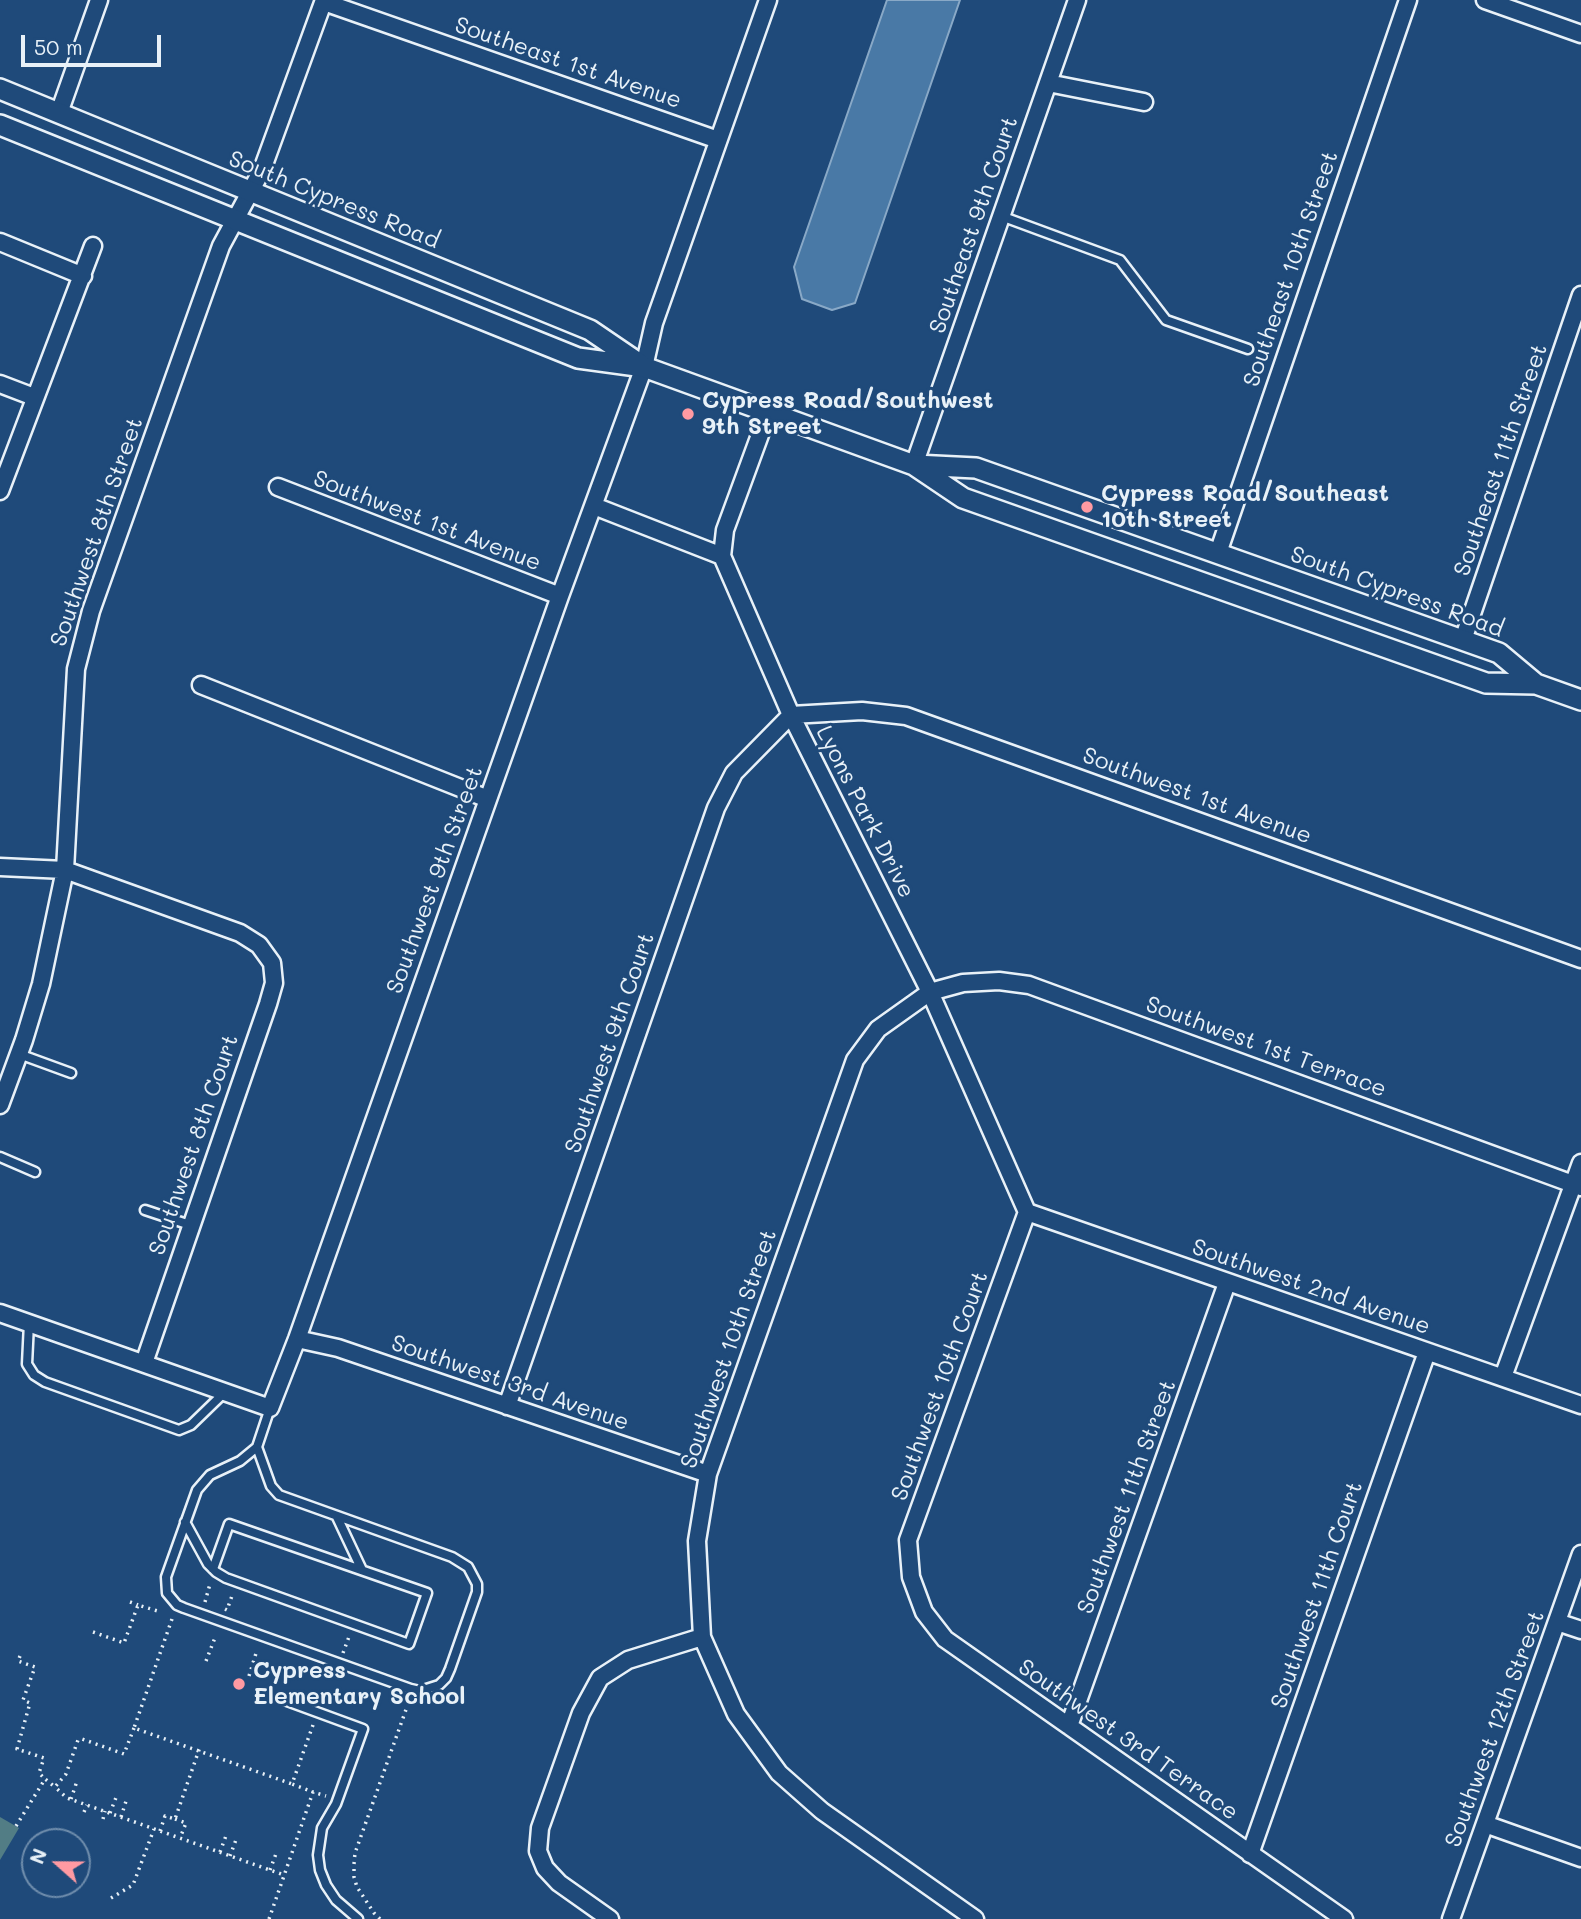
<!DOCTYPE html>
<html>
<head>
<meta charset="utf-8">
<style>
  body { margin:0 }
  #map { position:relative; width:1581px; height:1919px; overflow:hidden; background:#1f4a7a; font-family:Mali,sans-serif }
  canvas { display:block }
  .north { position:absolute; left:21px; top:1828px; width:70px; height:70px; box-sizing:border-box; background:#1f4a7a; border:2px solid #6f8dac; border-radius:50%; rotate:291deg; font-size:19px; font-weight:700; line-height:28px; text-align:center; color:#e8f1f8 }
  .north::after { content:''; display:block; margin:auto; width:24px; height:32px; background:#ff9aa2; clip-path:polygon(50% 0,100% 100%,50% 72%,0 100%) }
  .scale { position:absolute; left:21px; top:35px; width:140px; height:32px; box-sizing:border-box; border:4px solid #e8f1f8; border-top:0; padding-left:9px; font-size:21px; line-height:24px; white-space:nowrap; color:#e8f1f8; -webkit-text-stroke:5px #1f4a7a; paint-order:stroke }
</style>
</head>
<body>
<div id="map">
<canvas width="1581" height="1919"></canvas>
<div class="north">N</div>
<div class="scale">50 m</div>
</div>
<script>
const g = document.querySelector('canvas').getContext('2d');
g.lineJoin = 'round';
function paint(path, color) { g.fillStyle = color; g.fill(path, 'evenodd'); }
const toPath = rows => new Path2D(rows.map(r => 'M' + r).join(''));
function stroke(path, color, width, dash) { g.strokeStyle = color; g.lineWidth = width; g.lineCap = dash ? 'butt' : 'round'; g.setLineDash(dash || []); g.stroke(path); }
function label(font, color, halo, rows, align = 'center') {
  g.font = font + ' Mali,sans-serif'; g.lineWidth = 6; g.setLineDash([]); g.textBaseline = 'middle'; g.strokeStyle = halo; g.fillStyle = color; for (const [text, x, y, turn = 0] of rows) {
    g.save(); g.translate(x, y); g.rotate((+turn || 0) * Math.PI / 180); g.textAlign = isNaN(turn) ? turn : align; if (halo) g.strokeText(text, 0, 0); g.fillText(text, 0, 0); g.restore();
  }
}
const green = toPath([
  [0,1817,19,1828,0,1860]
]);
const water = toPath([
  [887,0,960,0,855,303,832,310,802,299,794,267,887,0]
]);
const path = toPath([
  [130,1602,138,1605],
  [205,1602,210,1584],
  [225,1609,227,1610,233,1593],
  [172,1619,134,1728,292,1784],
  [93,1632,124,1643,138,1605,161,1612],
  [343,1653,350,1634],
  [20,1656,18,1661,35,1667,23,1700,30,1703,17,1749,44,1758,39,1773,45,1779],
  [206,1661,216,1635],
  [249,1676,257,1650],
  [313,1725,292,1784,313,1792],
  [134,1728,124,1754,82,1739,78,1740,66,1774,55,1787,67,1798,284,1875],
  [71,1799,77,1781],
  [84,1812,87,1805],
  [110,1813,117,1795],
  [121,1817,127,1798],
  [103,1819,105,1811],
  [175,1819,186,1823,180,1838],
  [16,1826,45,1779,55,1787],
  [160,1831,165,1816,175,1819,200,1747],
  [220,1852,227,1833],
  [230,1856,237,1837],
  [270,1870,277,1851],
  [111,1898,133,1885,154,1829],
  [269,1919,313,1792,326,1796],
  [380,1919,374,1913,357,1887,354,1877,354,1864,355,1853,408,1704]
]);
const service = toPath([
  [1001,216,1120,260,1166,320,1248,349],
  [19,1054,71,1073],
  [0,1157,35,1172],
  [145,1210,190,1225],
  [29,1323,27,1364,34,1375,45,1382,179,1430,191,1425,225,1392],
  [257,1447,271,1486,279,1495,452,1557,468,1567,477,1584,477,1592,450,1669,446,1678,439,1685,420,1691,411,1689,184,1608,177,1605,167,1593,166,1577,197,1490,210,1475,240,1461,257,1447,270,1408],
  [337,1517,362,1570],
  [185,1522,208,1564,216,1572,226,1578,409,1644,427,1593,229,1524,213,1569],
  [284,1700,363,1729,336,1804,322,1828,318,1855,320,1870,326,1885,336,1900,358,1919]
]);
const minor = toPath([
  [1485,0,1581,34],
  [324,2,718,140],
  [1048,83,1144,102],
  [59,113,99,0],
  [0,242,83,276],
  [0,384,34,397],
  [914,465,1077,0],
  [278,487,560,596],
  [0,491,93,246],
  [594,506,722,556,791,715,930,992,1027,1212],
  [1218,553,1408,0],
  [722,556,725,530,768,413],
  [1463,640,1581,295],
  [201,685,488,799],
  [0,867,65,870,240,933,259,945,272,963,274,983,268,1004,144,1363],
  [0,1105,24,1040,41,984,65,870,76,669,91,611,221,246,262,170,324,0],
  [1027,1212,908,1540,911,1577,924,1612,945,1639,1344,1919],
  [1027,1212,1581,1405],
  [0,1313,270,1408,297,1339,560,596,644,367,654,323,768,0],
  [297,1339,338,1348,708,1474],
  [1503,1377,1581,1163],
  [507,1406,716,808,734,773,791,715,862,711,906,716,1581,959],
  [1557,1622,1581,1630],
  [1069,1726,1227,1283],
  [1485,1824,1581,1858],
  [1250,1854,1427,1352],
  [610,1919,559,1883,545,1868,538,1851,540,1828,581,1713,600,1678,628,1660,702,1637],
  [975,1919,822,1811,779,1773,736,1714,702,1637,697,1541,708,1474,855,1060,878,1029,930,992,963,983,999,981,1029,985,1581,1187],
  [1451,1919,1581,1554]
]);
const tertiary = toPath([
  [0,89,590,330,640,364],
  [0,125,578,358,644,367,914,465,963,498,1486,683,1536,684,1581,700],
  [915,465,976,468,1499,653,1536,684]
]);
const markers = [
  [688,414,7,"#ff9aa2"],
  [1087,507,7,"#ff9aa2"],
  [239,1684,7,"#ff9aa2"]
];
const streetNames = [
  ["Southeast 1st Avenue",568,63,19],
  ["South Cypress Road",334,200,22],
  ["Southeast 9th Court",974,225,-71],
  ["Southeast 10th Street",1291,269,-71],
  ["Southeast 11th Street",1501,460,-71],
  ["Southwest 1st Avenue",427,521,21],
  ["Southwest 8th Street",97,532,-71],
  ["South Cypress Road",1397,592,20],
  ["Southwest 1st Avenue",1197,796,20],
  ["Lyons Park Drive",865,812,63],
  ["Southwest 9th Street",435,880,-70],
  ["Southwest 9th Court",610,1043,-71],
  ["Southwest 1st Terrace",1266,1047,20],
  ["Southwest 8th Court",194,1145,-71],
  ["Southwest 2nd Avenue",1311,1287,19],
  ["Southwest 10th Street",729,1349,-71],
  ["Southwest 3rd Avenue",510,1383,19],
  ["Southwest 10th Court",940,1386,-70],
  ["Southwest 11th Street",1127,1497,-70],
  ["Southwest 11th Court",1317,1595,-71],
  ["Southwest 12th Street",1495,1729,-70],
  ["Southwest 3rd Terrace",1128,1740,35]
];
const poiNames = [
  ["Cypress Road/Southwest",702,401],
  ["9th Street",702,427],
  ["Cypress Road/Southeast",1101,494],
  ["10th Street",1101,520],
  ["Cypress",253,1671],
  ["Elementary School",253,1697]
];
paint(green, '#527d85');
paint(water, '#4979a6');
stroke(water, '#89a9c7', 2);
stroke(service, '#e8f1f8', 13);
stroke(minor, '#e8f1f8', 21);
stroke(tertiary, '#e8f1f8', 24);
stroke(path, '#e8f1f8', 3.5, [2, 5]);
stroke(service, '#1f4a7a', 8);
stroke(minor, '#1f4a7a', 16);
stroke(tertiary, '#1f4a7a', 19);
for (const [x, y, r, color] of markers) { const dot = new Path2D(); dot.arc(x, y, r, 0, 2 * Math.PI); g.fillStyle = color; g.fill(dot); stroke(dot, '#1f4a7a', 2.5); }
label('23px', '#e8f1f8', '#1f4a7a', streetNames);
label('bold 23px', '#e8f1f8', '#1f4a7a', poiNames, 'left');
</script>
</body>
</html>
